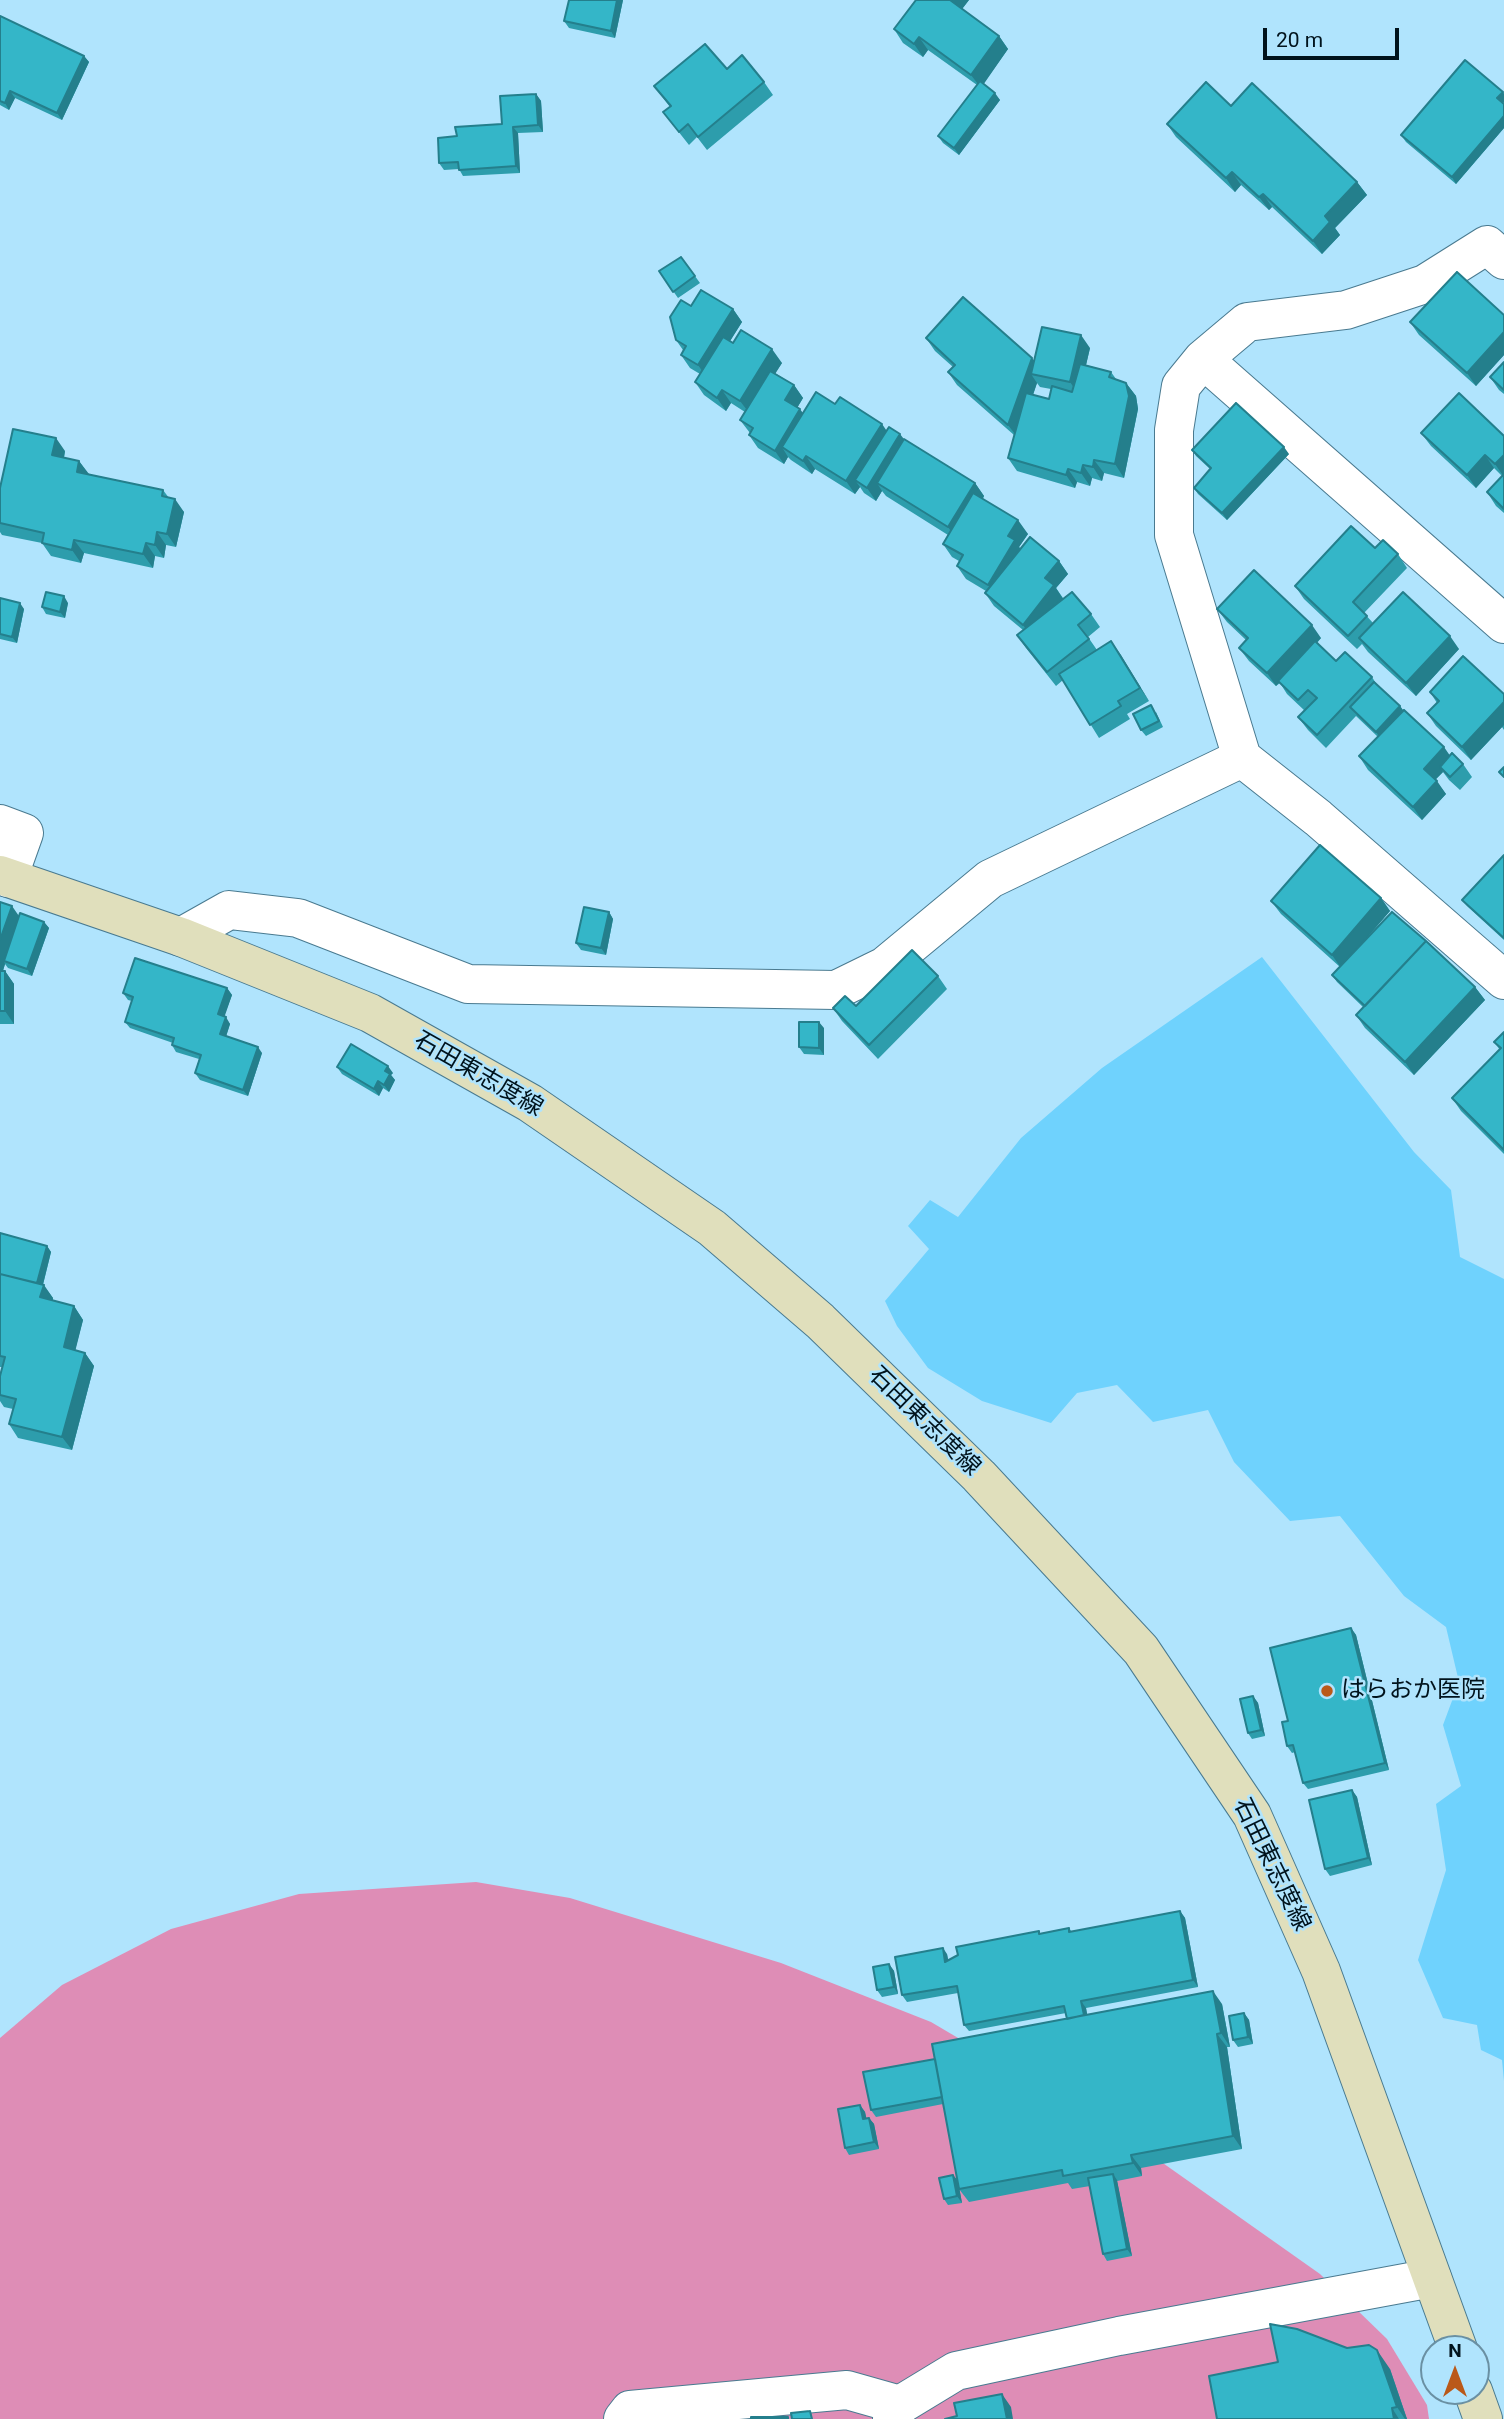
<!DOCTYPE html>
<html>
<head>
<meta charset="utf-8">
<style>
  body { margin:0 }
  #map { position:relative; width:1504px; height:2419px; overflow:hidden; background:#b0e4fd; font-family:Roboto,sans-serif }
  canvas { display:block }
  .north { position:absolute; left:1420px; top:2335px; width:70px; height:70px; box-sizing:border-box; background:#b0e4fd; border:2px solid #6a90a3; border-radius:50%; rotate:0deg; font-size:19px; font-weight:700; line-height:28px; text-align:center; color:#01131c }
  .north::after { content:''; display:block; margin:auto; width:24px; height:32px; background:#ba5919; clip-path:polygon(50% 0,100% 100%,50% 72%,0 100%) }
  .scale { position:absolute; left:1263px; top:28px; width:136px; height:32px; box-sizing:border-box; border:4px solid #01131c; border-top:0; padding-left:9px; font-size:21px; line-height:24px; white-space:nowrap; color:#01131c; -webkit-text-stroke:5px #b0e4fd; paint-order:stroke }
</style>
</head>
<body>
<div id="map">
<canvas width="1504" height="2419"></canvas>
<div class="north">N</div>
<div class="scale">20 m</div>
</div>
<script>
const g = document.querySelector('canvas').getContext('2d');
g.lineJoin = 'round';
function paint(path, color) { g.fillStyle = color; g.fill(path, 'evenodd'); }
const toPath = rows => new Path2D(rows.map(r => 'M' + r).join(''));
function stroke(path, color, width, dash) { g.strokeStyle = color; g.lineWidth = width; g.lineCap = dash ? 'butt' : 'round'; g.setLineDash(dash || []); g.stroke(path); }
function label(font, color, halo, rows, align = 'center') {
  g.font = font + ' Roboto,"Noto Sans JP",sans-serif'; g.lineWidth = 5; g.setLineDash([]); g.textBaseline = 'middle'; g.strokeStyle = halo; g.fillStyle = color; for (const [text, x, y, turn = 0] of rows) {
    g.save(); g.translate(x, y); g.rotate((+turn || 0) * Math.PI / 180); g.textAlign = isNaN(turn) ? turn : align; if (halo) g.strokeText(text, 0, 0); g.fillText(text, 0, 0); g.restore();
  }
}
const forest = toPath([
  [476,1882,570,1898,781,1963,931,2022,1126,2137,1320,2274,1387,2339,1427,2405,1429,2419,0,2419,0,2038,62,1985,171,1929,299,1894]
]);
const water = toPath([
  [1262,957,1414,1152,1451,1190,1460,1257,1504,1279,1504,2081,1502,2060,1481,2050,1477,2025,1443,2018,1418,1960,1446,1870,1436,1804,1461,1786,1443,1725,1459,1682,1446,1627,1404,1596,1340,1516,1290,1521,1234,1462,1208,1410,1153,1422,1117,1385,1077,1393,1051,1423,982,1401,928,1368,897,1326,885,1301,929,1249,908,1226,930,1200,958,1217,1021,1138,1102,1068]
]);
const minor = toPath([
  [1504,260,1487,245,1425,284,1346,310,1247,322,1203,359,1181,386,1174,430,1174,535,1242,758,1318,818,1504,980],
  [1203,359,1504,624],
  [0,824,24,833,8,878],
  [181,937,229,910,298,918,468,984,836,990,885,966,990,879,1242,758],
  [623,2419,630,2410,847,2390,900,2405]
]);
const tertiary = toPath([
  [892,2419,900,2405,956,2371,1119,2336,1432,2278]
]);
const secondary = toPath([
  [0,875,181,937,370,1013,530,1103,712,1228,820,1321,979,1476,1141,1650,1252,1815,1321,1971,1458,2349],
  [1473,2391,1483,2419]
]);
const wall = toPath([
  [623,0,615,38,569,28,564,21],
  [916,0,969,0,962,9,999,36,1008,49,983,84,1000,100,959,155,943,143,938,136,977,85,928,50,923,57,903,43,894,29],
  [0,16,84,56,89,62,62,120,15,98,9,110,0,105],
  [727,69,764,82,773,95,707,150,697,137,689,145,663,112,670,107,654,86],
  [1503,92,1504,94,1504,102,1503,103,1504,104,1504,128,1456,184,1406,142,1401,135],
  [536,94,541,101,543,132,518,133,520,173,463,176,459,169,444,170,439,163,457,136,502,124],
  [1231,106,1357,182,1367,195,1335,228,1340,235,1322,254,1272,207,1269,210,1241,185,1235,192,1176,137,1167,124],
  [681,257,700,283,678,298,659,271],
  [691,306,733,309,742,322,730,341,782,363,775,373,794,385,803,398,797,408,803,413,835,404,904,440,975,483,984,496,983,499,1028,534,1019,547,1021,549,1059,561,1068,574,1056,588,1063,598,1091,614,1100,627,1088,637,1097,650,1111,641,1149,701,1127,714,1130,719,1099,738,1063,680,1056,686,1026,648,1017,635,1023,630,994,606,985,593,986,591,966,579,957,566,959,561,952,557,943,544,948,535,886,496,882,491,876,501,864,493,860,487,855,494,815,469,812,474,791,460,788,457,784,464,758,448,749,435,750,433,740,420,745,412,731,403,726,411,704,395,695,382,700,374,690,368,681,355,683,350,676,340],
  [1504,315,1504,355,1476,386,1419,335,1410,322],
  [926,338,1034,360,1090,348,1086,365,1111,372,1116,379,1126,383,1136,396,1138,409,1124,478,1104,473,1102,481,1092,478,1090,486,1077,482,1075,488,1017,471,1008,458,1014,435,957,385,948,372,953,367,935,351],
  [1037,383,1040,387,1051,389,1049,399,1033,395],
  [1504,362,1504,394,1499,390,1490,377],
  [1421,433,1504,436,1504,513,1496,506,1487,492,1502,476,1494,468,1476,488,1431,446],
  [1192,450,1289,454,1227,520,1198,494,1194,488,1210,469,1196,456],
  [65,451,64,458,79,461,88,474,163,490,169,498,184,512,176,547,166,545,164,558,155,556,153,568,84,553,81,563,51,556,42,543,2,535,0,532,0,488],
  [1375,548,1398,554,1407,568,1364,613,1373,623,1459,649,1416,696,1368,652,1362,644,1357,649,1304,599,1295,586],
  [0,598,24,609,17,643,0,639],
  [68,603,65,618,46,614,42,607],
  [1217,609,1321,638,1317,643,1336,661,1372,677,1377,685,1400,706,1403,710,1450,756,1463,764,1472,777,1460,790,1449,780,1443,772,1435,780,1446,794,1422,820,1368,770,1359,756,1378,737,1356,716,1326,748,1308,730,1298,717,1305,711,1287,694,1280,683,1276,686,1249,661,1239,648,1246,640,1227,622],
  [1430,692,1504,694,1504,730,1502,727,1471,760,1436,726,1427,713,1437,703],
  [1156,712,1163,727,1146,736,1141,730],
  [1504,855,1504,940,1467,906,1462,900],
  [1381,898,1390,911,1362,943,1475,987,1485,1000,1414,1075,1365,1028,1356,1015,1363,1007,1337,982,1332,975,1340,967,1281,914,1271,901],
  [0,902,19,917,44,922,49,928,32,976,8,968,5,964,3,971,5,971,14,984,14,1024,0,1024],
  [609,912,613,919,606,955,581,950,576,943],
  [938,976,947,989,878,1059,842,1021,833,1008,856,1006],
  [227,988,232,995,224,1016,230,1024,226,1036,262,1053,248,1096,200,1080,195,1073,199,1059,176,1052,172,1045,173,1043,130,1028,125,1022,132,1001,128,1000,123,993],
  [824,1028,824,1055,804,1054,799,1047],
  [1504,1032,1504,1154,1461,1111,1452,1098,1500,1050,1494,1042],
  [337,1067,393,1073,391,1075,395,1080,389,1092,383,1088,379,1096,342,1074],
  [0,1233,47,1246,51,1252,43,1285,53,1298,53,1301,74,1306,83,1320,75,1350,85,1353,94,1366,72,1450,18,1438,9,1424,13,1409,4,1407,0,1401,0,1376,2,1367,0,1367],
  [1351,1628,1356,1635,1389,1770,1308,1789,1303,1783,1295,1752,1292,1753,1287,1746],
  [1253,1696,1258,1703,1265,1736,1252,1739,1248,1733],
  [1352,1790,1357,1797,1372,1865,1330,1876,1325,1869],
  [1180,1911,1185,1918,1198,1987,1086,2008,1087,2015,1222,2004,1230,2047,1227,2047,1242,2149,1141,2168,1142,2176,1117,2181,1132,2256,1107,2261,1103,2254,1090,2186,1072,2189,1068,2183,969,2202,959,2189,958,2182,962,2203,948,2205,944,2199,953,2175,958,2181,943,2104,876,2117,871,2110,935,2059,1067,2019,1066,2013,969,2031,964,2025,958,1993,907,2002,902,1995,947,1954,948,1960,1041,1934,1069,1928,1072,1932],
  [889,1964,894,1971,898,1994,882,1997,877,1990],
  [1244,2013,1249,2020,1253,2044,1238,2047,1233,2040],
  [860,2105,865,2112,866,2118,869,2118,874,2124,879,2149,849,2155,845,2148],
  [1390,2369,1407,2419,1217,2419]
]);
const shadedWall = toPath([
  [617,0,623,0,615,38,611,31],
  [950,0,969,0,959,13],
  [999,36,1008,49,981,88,971,75],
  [919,37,928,50,923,57,914,44],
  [84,56,89,62,62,120,57,113],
  [10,91,15,98,9,110,5,103],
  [1503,92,1504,94,1504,102,1502,105,1497,98],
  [995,93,1000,100,959,155,954,148],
  [536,94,541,101,543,132,538,125],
  [1504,116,1504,128,1456,184,1452,177],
  [513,127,518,133,520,173,516,166],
  [1232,172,1241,185,1235,192,1226,178],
  [1357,182,1367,195,1335,228,1340,235,1322,254,1313,241,1325,216],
  [1263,194,1272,207,1269,210,1259,197],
  [733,309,742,322,707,378,698,365],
  [1504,332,1504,355,1476,386,1467,373],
  [1081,335,1090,348,1079,395,1070,382],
  [772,349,782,363,750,414,740,401],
  [1032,358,1041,371,1031,374,1037,383,1018,438,1008,425],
  [1126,383,1136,396,1138,409,1124,478,1115,464],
  [794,385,803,398,794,413,785,400],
  [722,390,731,403,726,411,717,398],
  [800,409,809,422,782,447,788,457,784,464,775,451],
  [882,424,891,437,855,480,860,487,855,494,846,481],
  [900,434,910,447,877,483,882,491,876,501,867,488],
  [56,438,65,451,62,468,52,455],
  [1284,447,1289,454,1227,520,1222,513],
  [1485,455,1494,468,1476,488,1467,475],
  [1504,455,1504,477,1495,464],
  [806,456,815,469,812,474,803,461],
  [1094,460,1104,473,1102,481,1093,467],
  [79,461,89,474,86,485,77,472],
  [1083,465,1092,478,1090,486,1081,473],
  [1068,469,1077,482,1075,488,1066,475],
  [975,483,984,496,957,540,948,527],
  [175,499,184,512,176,547,167,534],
  [1018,520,1028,534,1019,547,1024,553,997,598,988,585,1008,536],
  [157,532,166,545,164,558,155,545],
  [74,540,84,553,81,563,72,550],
  [146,543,155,556,153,568,143,554],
  [1059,561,1068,574,1056,588,1063,599,1032,638,1023,625,1045,578],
  [64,596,68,603,65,618,60,612],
  [20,603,24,609,17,643,12,637],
  [1312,625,1321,638,1276,686,1267,673],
  [1450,636,1459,649,1416,696,1406,683],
  [1111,641,1121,655,1149,701,1140,688],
  [1504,702,1504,725,1471,760,1462,747],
  [1400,706,1409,719,1385,745,1376,732],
  [1444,747,1453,760,1440,767,1443,772,1433,782,1424,769],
  [1437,781,1446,794,1422,820,1413,807],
  [1381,898,1390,911,1341,968,1332,955],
  [12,906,21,919,4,961,5,964,0,980,0,940],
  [609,912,613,919,606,955,601,948],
  [44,922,49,928,32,976,27,969],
  [5,971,14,984,14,1024,5,1011],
  [1475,987,1485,1000,1414,1075,1405,1062],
  [227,988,232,995,223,1021,218,1014],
  [226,1017,230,1024,225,1040,220,1034],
  [819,1022,824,1028,824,1055,819,1048],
  [258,1047,262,1053,248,1096,243,1090],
  [388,1066,393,1073,391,1075,395,1080,389,1092,384,1085,385,1071],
  [378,1081,383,1088,379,1096,374,1089],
  [47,1246,51,1252,41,1292,37,1285],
  [44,1285,53,1298,50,1310,40,1297],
  [74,1306,83,1320,73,1360,64,1347],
  [85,1353,94,1366,72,1450,62,1437],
  [1351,1628,1356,1635,1389,1770,1385,1763],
  [1253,1696,1258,1703,1265,1736,1261,1730],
  [1352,1790,1357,1797,1372,1865,1368,1858],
  [1180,1911,1185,1918,1198,1987,1193,1980],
  [943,1948,947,1954,950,1969,945,1962],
  [889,1964,894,1971,898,1994,894,1987],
  [1213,1991,1222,2004,1230,2047,1221,2033],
  [1081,2001,1086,2008,1090,2029,1086,2022],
  [1244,2013,1249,2020,1253,2044,1248,2037],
  [1217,2034,1227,2047,1242,2149,1233,2136],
  [860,2105,865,2112,868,2125,863,2119],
  [869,2118,874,2124,879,2149,874,2142],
  [1131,2155,1141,2168,1142,2176,1133,2163],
  [1113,2174,1117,2180,1132,2256,1127,2249],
  [953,2175,958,2181,962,2203,957,2196],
  [1377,2350,1390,2369,1407,2419,1405,2419,1397,2407],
  [1002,2394,1011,2407,1013,2419,1007,2419],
  [1392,2408,1399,2419,1394,2419]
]);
const building = toPath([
  [569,0,617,0,611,31,564,21,569,0],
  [916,0,950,0,999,36,971,75,919,37,914,44,894,29,916,0],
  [0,16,84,56,57,113,10,91,5,103,0,101,0,16],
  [705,44,727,69,742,55,764,82,698,137,688,124,679,132,663,112,671,106,654,86,705,44],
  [1465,60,1503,92,1497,98,1504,104,1504,116,1452,177,1401,135,1465,60],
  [980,81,995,93,954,148,938,136,980,81],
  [1206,82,1231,106,1252,83,1357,182,1325,216,1330,222,1313,241,1263,194,1259,197,1232,172,1226,178,1167,124,1206,82],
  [536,94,538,125,513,127,516,166,459,170,458,162,439,163,438,138,457,136,455,127,502,124,500,96,536,94],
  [681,257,695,276,673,292,659,271,681,257],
  [1457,272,1504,315,1504,332,1467,373,1410,322,1457,272],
  [701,290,733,309,698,365,681,355,686,346,676,340,670,317,681,300,691,306,701,290],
  [963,297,1032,358,1008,425,948,372,955,365,926,338,963,297],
  [1042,327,1081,335,1070,382,1031,374,1042,327],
  [741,330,772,349,740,401,722,390,717,398,695,382,723,337,733,343,741,330],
  [1504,362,1504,390,1490,377,1504,362],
  [1080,364,1111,372,1109,377,1126,383,1129,396,1115,464,1094,460,1093,467,1083,465,1081,473,1068,469,1066,475,1008,458,1026,393,1049,399,1052,386,1072,392,1080,364],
  [770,371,794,385,785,400,800,409,775,451,749,435,753,428,740,420,770,371],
  [816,392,835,404,840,397,882,424,846,481,806,456,803,461,782,447,816,392],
  [1459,393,1504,436,1504,455,1495,464,1485,455,1467,475,1421,433,1459,393],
  [1236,403,1284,447,1222,513,1194,488,1211,468,1192,450,1236,403],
  [889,427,900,434,867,488,855,480,889,427],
  [13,429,56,438,52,455,79,461,77,472,163,490,162,496,175,499,167,534,157,532,155,545,146,543,143,554,74,540,72,550,42,543,44,533,0,523,0,488,13,429],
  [904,439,975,483,948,527,877,483,904,439],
  [1504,474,1504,509,1487,492,1504,474],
  [973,493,1018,520,1008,536,1015,540,988,585,957,566,963,555,943,544,973,493],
  [1351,526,1375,548,1383,540,1398,554,1353,602,1367,616,1348,636,1295,586,1351,526],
  [1030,537,1059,561,1045,578,1054,585,1023,625,985,593,1030,537],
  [1254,570,1312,625,1267,673,1239,648,1248,638,1217,609,1254,570],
  [46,592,64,596,60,612,42,607,46,592],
  [1072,592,1091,614,1078,625,1089,639,1047,672,1017,635,1072,592],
  [1403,592,1450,636,1406,683,1359,638,1403,592],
  [0,598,20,603,12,637,0,634,0,598],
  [1111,641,1140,688,1118,701,1121,706,1090,725,1059,674,1111,641],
  [1315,641,1336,661,1345,652,1372,677,1317,735,1298,717,1317,698,1308,690,1298,700,1278,681,1315,641],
  [1463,656,1504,694,1504,702,1462,747,1427,713,1439,701,1430,692,1463,656],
  [1374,682,1400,706,1376,732,1350,707,1374,682],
  [1151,705,1159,721,1141,730,1133,714,1151,705],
  [1404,710,1444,747,1424,769,1437,781,1413,807,1359,756,1404,710],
  [1452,753,1463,764,1450,777,1440,767,1452,753],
  [1504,767,1504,777,1499,772,1504,767],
  [1320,845,1381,898,1332,955,1271,901,1320,845],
  [1504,855,1504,938,1462,900,1504,855],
  [0,902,12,906,0,940,0,902],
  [584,907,609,912,601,948,576,943,584,907],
  [1392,912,1426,941,1365,1006,1332,975,1392,912],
  [20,913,44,922,27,969,4,961,20,913],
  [1426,941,1475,987,1405,1062,1356,1015,1426,941],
  [912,950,938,976,869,1045,833,1008,845,996,856,1006,912,950],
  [135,958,227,988,218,1014,226,1017,220,1034,258,1047,243,1090,195,1073,201,1055,172,1045,174,1038,125,1022,133,997,123,993,135,958],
  [0,971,5,971,5,1011,0,1011,0,971],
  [799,1022,819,1022,819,1048,799,1047,799,1022],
  [1504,1032,1504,1150,1452,1098,1501,1048,1494,1042,1504,1032],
  [351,1044,388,1066,385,1071,390,1074,384,1085,378,1081,374,1089,337,1067,351,1044],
  [0,1233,47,1246,37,1283,0,1274,0,1233],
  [0,1274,44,1285,40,1297,74,1306,64,1347,85,1353,62,1437,9,1424,16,1399,0,1395,0,1376,5,1357,0,1356,0,1274],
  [1351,1628,1385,1763,1303,1783,1293,1745,1287,1746,1282,1722,1288,1721,1270,1648,1351,1628],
  [1253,1696,1261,1730,1248,1733,1240,1699,1253,1696],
  [1352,1790,1368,1858,1325,1869,1309,1800,1352,1790],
  [1180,1911,1193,1980,1081,2001,1084,2015,1067,2019,1064,2006,964,2025,957,1986,902,1995,895,1957,943,1948,945,1962,958,1955,956,1947,1039,1931,1039,1934,1069,1928,1069,1932,1180,1911],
  [889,1964,894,1987,877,1990,873,1967,889,1964],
  [1213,1991,1221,2033,1217,2034,1233,2136,1131,2155,1133,2163,1063,2176,1062,2170,959,2189,932,2044,1213,1991],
  [1244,2013,1248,2037,1233,2040,1229,2016,1244,2013],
  [935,2059,942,2097,871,2110,863,2072,935,2059],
  [860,2105,863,2119,869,2118,874,2142,845,2148,838,2109,860,2105],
  [1113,2174,1127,2249,1103,2254,1088,2178,1113,2174],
  [953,2175,957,2196,944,2199,939,2178,953,2175],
  [1270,2324,1297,2329,1347,2348,1369,2345,1377,2350,1397,2407,1392,2408,1394,2419,1217,2419,1209,2376,1278,2362,1270,2324],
  [1002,2394,1007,2419,945,2419,957,2416,954,2403,1002,2394],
  [810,2411,812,2419,792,2419,791,2413,810,2411],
  [751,2417,788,2417,788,2419,751,2419,751,2417]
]);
const markers = [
  [1327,1691,7,"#ba5919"]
];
const streetNames = [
  ["石田東志度線",478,1075,30],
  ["石田東志度線",924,1422,44],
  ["石田東志度線",1271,1865,64]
];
const poiNames = [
  ["はらおか医院",1341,1691]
];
paint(forest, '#de8db6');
paint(water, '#6fd2fd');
stroke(minor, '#497a90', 40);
stroke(tertiary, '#497a90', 40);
stroke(secondary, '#497a90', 40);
stroke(minor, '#fff', 38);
stroke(tertiary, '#fff', 38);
stroke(secondary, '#e0dfbc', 38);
paint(wall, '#2d9dac');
paint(shadedWall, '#247f8c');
paint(building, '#34b6c8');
stroke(building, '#247f8c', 2);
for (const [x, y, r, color] of markers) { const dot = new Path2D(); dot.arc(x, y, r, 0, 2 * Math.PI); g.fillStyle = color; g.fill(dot); stroke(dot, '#b0e4fd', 2.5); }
label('24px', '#01131c', '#b0e4fd', streetNames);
label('24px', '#01131c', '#b0e4fd', poiNames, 'left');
</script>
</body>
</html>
